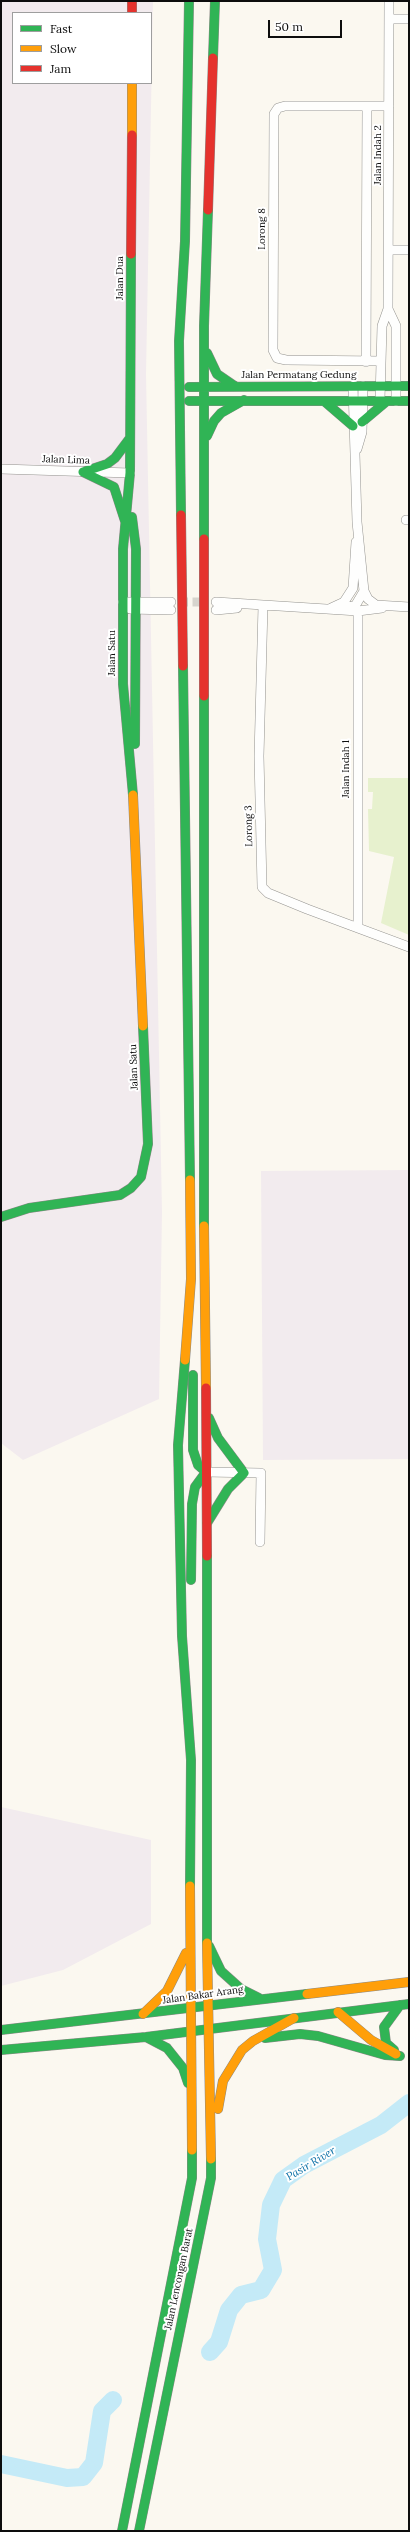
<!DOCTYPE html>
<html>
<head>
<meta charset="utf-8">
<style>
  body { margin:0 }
  #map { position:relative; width:410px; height:2532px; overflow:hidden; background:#fbf8f0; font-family:Lora,serif }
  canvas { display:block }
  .frame { position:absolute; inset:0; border:2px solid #0d0d0d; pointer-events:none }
  .legend { position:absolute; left:12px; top:12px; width:140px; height:72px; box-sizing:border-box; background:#fff; border:1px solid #9e9e9e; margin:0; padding:5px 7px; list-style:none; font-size:12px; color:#0d0d0d }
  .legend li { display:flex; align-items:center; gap:8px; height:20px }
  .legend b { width:20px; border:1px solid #9e9e9e }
  .scale { position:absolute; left:268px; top:20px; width:74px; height:18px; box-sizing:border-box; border:2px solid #0d0d0d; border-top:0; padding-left:5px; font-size:12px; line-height:14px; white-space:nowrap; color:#0d0d0d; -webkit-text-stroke:3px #fff; paint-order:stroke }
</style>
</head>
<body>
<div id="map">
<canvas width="410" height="2532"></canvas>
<div class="frame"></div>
<ul class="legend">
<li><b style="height:5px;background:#30b455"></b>Fast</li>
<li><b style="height:5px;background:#ff9f0a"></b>Slow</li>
<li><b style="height:5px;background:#e5322d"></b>Jam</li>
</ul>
<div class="scale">50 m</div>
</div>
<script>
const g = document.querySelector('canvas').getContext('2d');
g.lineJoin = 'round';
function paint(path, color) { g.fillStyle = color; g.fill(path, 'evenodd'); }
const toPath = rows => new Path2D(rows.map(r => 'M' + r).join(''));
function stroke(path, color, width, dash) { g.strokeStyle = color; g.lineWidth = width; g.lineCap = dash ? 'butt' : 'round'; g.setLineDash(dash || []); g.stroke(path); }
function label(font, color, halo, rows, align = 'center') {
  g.font = font + ' Lora,serif'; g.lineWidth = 4; g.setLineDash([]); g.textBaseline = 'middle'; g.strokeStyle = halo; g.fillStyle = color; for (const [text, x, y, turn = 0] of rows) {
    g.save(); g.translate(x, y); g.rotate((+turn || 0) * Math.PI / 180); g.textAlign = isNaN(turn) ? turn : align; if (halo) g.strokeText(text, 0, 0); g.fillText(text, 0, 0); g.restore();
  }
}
const industrial = toPath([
  [1,1,153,1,146,374,162,1212,159,1399,23,1460,1,1443],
  [13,13,151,13,151,83,13,83],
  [409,1170,409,1459,263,1460,261,1171],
  [1,1807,151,1840,151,1924,63,1970,1,1986]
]);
const green = toPath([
  [368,778,409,778,409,935,381,923,394,857,369,851,368,809,372,809,373,792,368,792]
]);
const river = toPath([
  [210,2352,219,2342,229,2310,241,2295,261,2290,273,2270,267,2239,271,2205,283,2180,304,2165,381,2125,409,2103],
  [1,2464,67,2478,83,2477,94,2463,102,2411,113,2400]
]);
const streetTunnel = toPath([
  [179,602,208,602]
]);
const street = toPath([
  [389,19,409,19],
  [389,250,409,250],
  [388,309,396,326,396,401],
  [381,361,286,360,277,358,273,350,274,114,278,108,285,106,389,106],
  [366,362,367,106],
  [353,386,357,522,364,591,368,599,376,605,409,607],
  [380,400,382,326,388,309,389,1],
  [357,449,362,432,363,386],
  [1,469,130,473],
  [406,520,409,520],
  [123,602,171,602],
  [216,602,358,611,382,608],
  [263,606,259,756,262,887,268,893,307,909,409,947],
  [345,607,355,606,364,591],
  [331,608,344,602,353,588,356,542],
  [130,609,171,610],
  [216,610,237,608],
  [358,926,358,611],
  [206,1472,261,1473,260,1542]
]);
const fast = toPath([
  [213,58,215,1],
  [131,254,130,473,123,549,123,684,133,795],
  [207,353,217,374,236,387],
  [189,387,409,386],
  [189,401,409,401],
  [324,401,353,426],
  [362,422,387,401],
  [207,436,214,421,221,413,244,400],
  [83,472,114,487,125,521],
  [83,472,107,464,115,458,130,438],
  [181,515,179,341,185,241,189,1],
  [132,517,136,549,135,744],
  [204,539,204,326,208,210],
  [183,666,190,1180],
  [204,696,204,1226],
  [1,1217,29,1208,120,1195,131,1188,141,1177,148,1144,143,1026],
  [185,1360,178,1445,182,1636,191,1760,190,1886],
  [193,1375,193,1450,198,1465,206,1472],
  [207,1523,228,1489,244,1473,218,1438,209,1418],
  [207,1556,207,1943],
  [191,1580,192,1504,195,1487,206,1472],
  [209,1946,221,1971,241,1989,259,1998],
  [1,2030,307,1994],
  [146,2037,167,2048,183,2068,188,2083],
  [265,2038,300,2034,318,2036,385,2055,400,2056],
  [1,2050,146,2037,409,2004],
  [394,2050,386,2043,384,2027,400,2005],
  [122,2531,192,2178,192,2150],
  [139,2531,211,2178,211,2159]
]);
const slow = toPath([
  [132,135,132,83],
  [133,795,143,1026],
  [204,1226,206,1388],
  [185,1360,191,1279,190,1180],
  [190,1886,192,2150],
  [207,1943,211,2159],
  [307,1994,409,1982],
  [338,2012,371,2040,396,2054],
  [143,2014,167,1991,186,1953],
  [218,2109,223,2081,242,2050,253,2041,294,2018]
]);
const jam = toPath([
  [132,1,132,13],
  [208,210,213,58],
  [131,254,132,135],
  [181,515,183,666],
  [204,696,204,539],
  [206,1388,207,1556]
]);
const streetNames = [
  ["Jalan Indah 2",378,155,-90],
  ["Lorong 8",262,229,-90],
  ["Jalan Dua",120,278,-90],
  ["Jalan Permatang Gedung",299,375],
  ["Jalan Lima",66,460,2],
  ["Jalan Satu",112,653,-90],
  ["Jalan Indah 1",346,769,-90],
  ["Lorong 3",249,826,-91],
  ["Jalan Satu",134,1067,-92],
  ["Jalan Bakar Arang",203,1995,-8],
  ["Jalan Lencongan Barat",179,2279,-78]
];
const waterNames = [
  ["Pasir River",311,2164,-31]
];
paint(industrial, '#f2ebee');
paint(green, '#e7f1ce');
stroke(river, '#c4eaf7', 18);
stroke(streetTunnel, '#d7d5ce', 9, [9, 4.5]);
stroke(street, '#94938f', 10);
stroke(fast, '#8b8986', 10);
stroke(slow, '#8b8986', 10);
stroke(jam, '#8b8986', 10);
stroke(street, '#fefefd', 9);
stroke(fast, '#30b455', 9);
stroke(slow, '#ff9f0a', 9);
stroke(jam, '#e5322d', 9);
label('10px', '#0d0d0d', '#fff', streetNames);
label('italic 11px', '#0d71a7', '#fff', waterNames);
</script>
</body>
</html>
